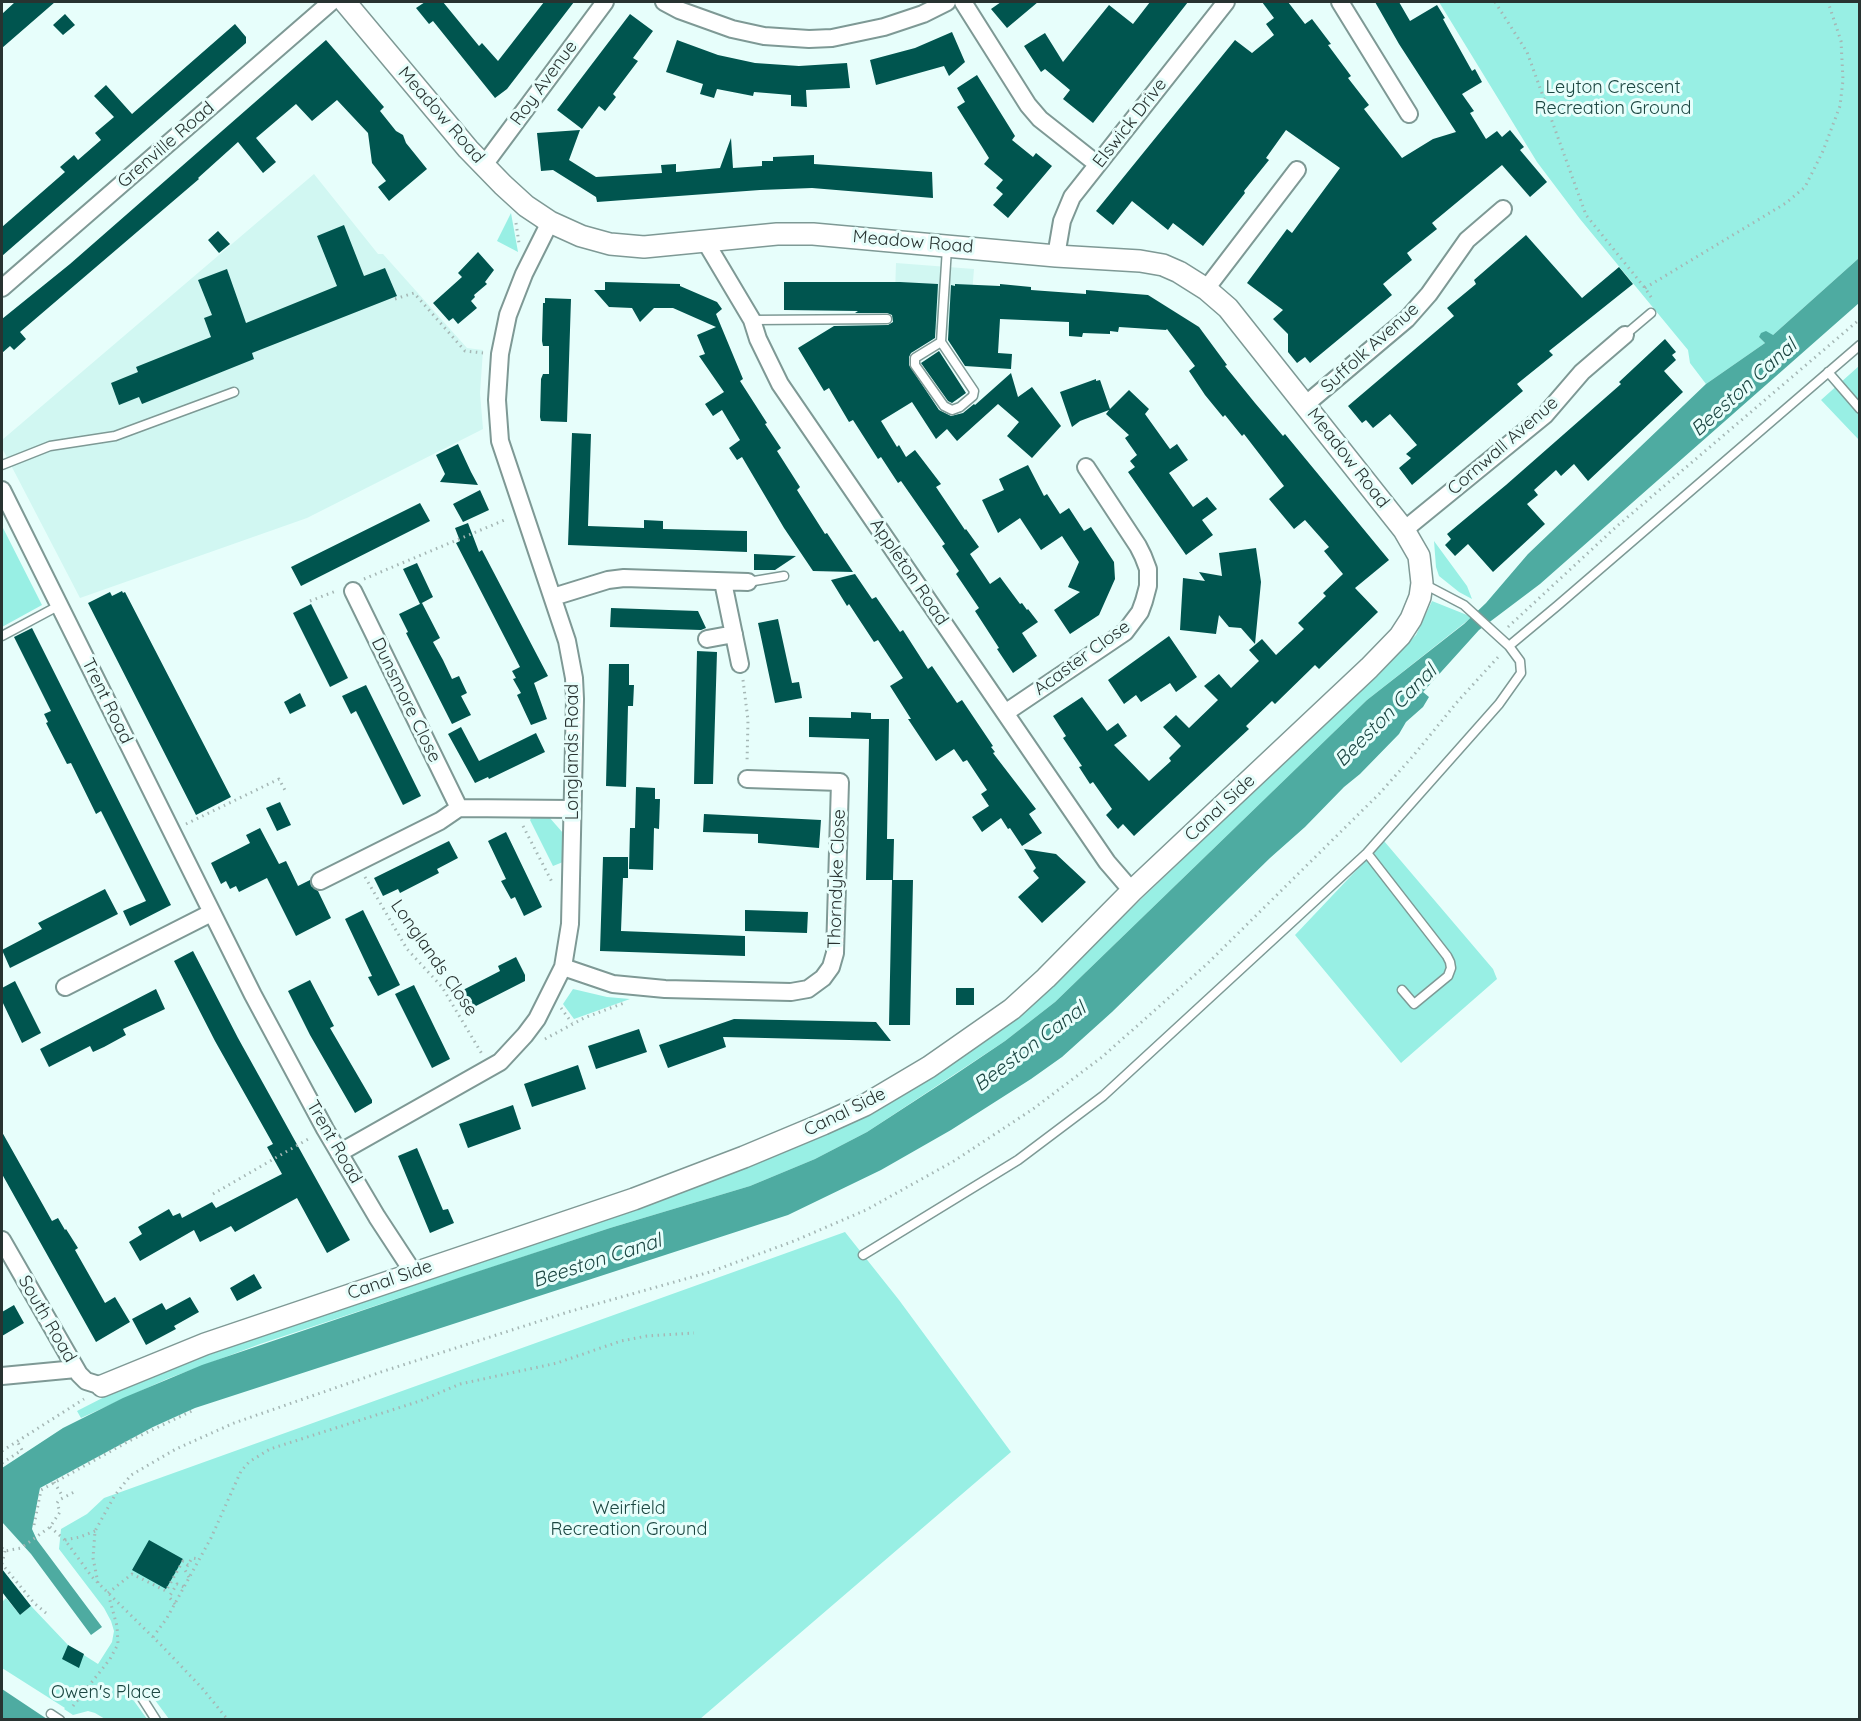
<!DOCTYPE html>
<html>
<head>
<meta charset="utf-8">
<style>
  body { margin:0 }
  #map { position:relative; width:1861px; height:1721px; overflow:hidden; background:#e7fefb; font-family:Quicksand,sans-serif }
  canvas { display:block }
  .frame { position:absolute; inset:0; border:3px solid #283331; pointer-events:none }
</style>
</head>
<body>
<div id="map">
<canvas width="1861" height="1721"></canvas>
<div class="frame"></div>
</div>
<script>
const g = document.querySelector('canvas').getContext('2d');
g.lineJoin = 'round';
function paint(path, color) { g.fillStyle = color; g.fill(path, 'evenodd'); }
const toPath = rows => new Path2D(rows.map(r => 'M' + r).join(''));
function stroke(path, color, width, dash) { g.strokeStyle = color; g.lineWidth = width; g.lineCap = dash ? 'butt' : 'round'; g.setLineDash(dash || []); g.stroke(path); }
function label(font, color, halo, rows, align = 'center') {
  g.font = font + ' Quicksand,sans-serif'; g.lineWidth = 6; g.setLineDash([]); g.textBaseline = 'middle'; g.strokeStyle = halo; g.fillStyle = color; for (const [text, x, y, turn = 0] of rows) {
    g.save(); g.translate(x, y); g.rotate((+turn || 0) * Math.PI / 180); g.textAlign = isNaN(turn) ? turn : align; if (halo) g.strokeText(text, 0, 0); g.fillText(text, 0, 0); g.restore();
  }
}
const built = toPath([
  [314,174,378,254,383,254,467,348,483,350,480,393,483,429,307,518,80,598,2,448,2,440],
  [896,263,974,269,969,332,894,326]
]);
const green = toPath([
  [1439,2,1859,2,1859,258,1773,335,1759,337,1765,343,1706,384,1690,363,1688,350,1580,219,1537,162],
  [511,213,518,252,497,241],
  [1859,366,1859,440,1821,400],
  [2,526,42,605,2,627],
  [1434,541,1467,586,1472,599,1459,592,1439,576,1436,567],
  [1432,601,1472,617,1367,700,1055,1002,1005,1041,867,1132,815,1159,750,1186,610,1228,260,1344,167,1379,81,1418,77,1411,118,1390,181,1363,851,1120,1084,954,1416,635],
  [532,817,549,817,563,833,563,862,553,866,530,820],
  [1384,841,1493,969,1497,979,1401,1063,1295,935],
  [573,989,607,997,630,999,574,1019,563,1004],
  [845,1232,899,1300,1011,1452,700,1719,169,1719,149,1692,134,1701,147,1719,105,1719,95,1713,88,1711,73,1715,64,1709,65,1708,2,1668,2,1602,6,1598,20,1615,31,1606,68,1645,98,1664,112,1642,114,1631,111,1621,104,1608,59,1549,61,1529,87,1514,104,1498]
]);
const water = toPath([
  [1859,258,1859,303,1540,584,1479,630,1423,692,1429,697,1423,707,1406,722,1399,734,1360,774,1344,787,1305,827,1270,858,1112,1012,1062,1057,1031,1079,951,1130,881,1170,788,1215,195,1408,153,1427,40,1488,32,1529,37,1540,102,1627,91,1635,31,1554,2,1522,2,1468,63,1428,123,1398,202,1365,464,1276,610,1228,750,1186,815,1159,867,1132,953,1076,1005,1041,1055,1002,1367,700,1464,624,1486,603,1528,554,1706,384,1765,343,1759,337,1761,333,1766,331,1773,335],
  [2,1689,47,1719,2,1719]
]);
const building = toPath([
  [15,2,55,2,2,48,2,14],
  [425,2,443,2,479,46,482,43,498,61,544,2,574,2,507,89,495,98,433,21,429,24,416,8],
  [1001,2,1038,2,1007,28,991,9],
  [1150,2,1188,2,1093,123,1063,99,1070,90,1045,69,1041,72,1024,46,1045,33,1063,62,1109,5,1133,24],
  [1262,2,1288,2,1305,24,1312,19,1331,44,1328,45,1351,76,1348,78,1369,105,1364,109,1402,158,1433,139,1456,132,1399,44,1375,2,1399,2,1410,21,1437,5,1445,18,1443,19,1472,71,1475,69,1482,82,1462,94,1474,111,1470,113,1486,139,1497,131,1502,137,1510,130,1524,147,1520,150,1547,182,1530,197,1502,165,1432,223,1437,229,1407,253,1412,260,1383,284,1392,295,1310,363,1305,357,1297,363,1288,352,1288,334,1273,319,1283,310,1247,283,1287,229,1292,233,1340,168,1286,130,1266,158,1269,160,1244,191,1245,193,1203,246,1173,223,1168,230,1132,201,1113,225,1096,211,1235,40,1252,53,1274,35,1266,24,1274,18],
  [65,14,75,25,63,35,53,25],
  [630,14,653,31,633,58,638,61,613,94,616,97,605,111,599,106,582,129,557,110],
  [235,24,246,37,246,43,2,256,2,227,65,172,60,167,74,155,78,160,101,140,95,133,114,117,94,96,106,85,132,114],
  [952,32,965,62,949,76,944,66,876,85,870,60,915,48],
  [326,40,384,107,380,111,396,131,403,135,406,143,427,169,389,201,378,187,386,181,372,163,368,133,337,100,312,121,296,104,256,138,276,162,263,173,238,142,198,178,199,179,20,332,26,339,14,350,10,346,2,353,2,319,70,264],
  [677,40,718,55,755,63,799,66,847,63,850,88,806,90,807,107,791,106,791,95,754,92,753,96,717,89,714,98,700,94,703,84,666,72],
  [977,75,1015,136,1012,140,1033,157,1036,153,1052,166,1008,218,993,205,1003,194,996,188,1003,180,984,164,989,158,957,107,965,102,957,88],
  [580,130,569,160,596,177,662,173,661,165,676,164,676,172,720,168,731,138,733,168,762,166,762,161,773,161,773,157,814,155,814,164,932,172,933,198,812,188,760,190,597,202,596,197,553,170,541,171,537,133],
  [344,225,364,276,385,268,397,296,252,353,254,359,142,404,139,397,119,405,111,383,138,372,136,367,211,337,204,318,212,315,198,280,227,269,246,323,337,286,317,236],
  [218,231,230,244,219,253,208,240],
  [1526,235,1582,298,1619,267,1633,284,1549,351,1553,355,1517,384,1523,391,1412,485,1399,468,1411,458,1406,454,1417,445,1390,414,1373,428,1366,420,1362,423,1348,406,1454,316,1447,308,1476,284,1474,280],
  [478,252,494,270,485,282,487,284,474,295,475,297,471,301,477,308,458,324,453,318,449,321,433,303,462,277,458,273],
  [605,282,680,284,680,286,717,302,722,309,716,314,743,379,740,381,767,423,765,424,781,448,777,451,800,487,797,490,825,534,827,533,853,572,813,571,784,528,742,457,737,460,729,448,740,440,722,410,713,416,705,404,724,392,699,356,705,354,697,335,716,327,673,308,654,308,640,322,632,308,609,307,594,290,605,290],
  [784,282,900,282,938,284,935,338,911,353,909,357,909,365,939,410,951,416,963,413,974,404,975,405,1011,373,1018,397,1032,387,1061,426,1032,458,1007,436,1019,422,998,404,957,441,947,429,936,439,912,402,881,421,897,447,899,445,906,457,915,450,941,484,936,487,965,530,966,529,979,547,970,554,990,584,1000,577,1020,604,1022,603,1027,610,1028,609,1038,622,1022,633,1037,656,1013,673,997,649,999,648,975,611,979,608,956,574,959,571,942,546,945,544,901,481,898,483,881,457,878,459,853,420,849,422,829,388,824,391,798,348,834,326,888,325,893,322,892,315,887,313,855,313,858,311,784,310],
  [955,284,1000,286,1000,284,1031,287,1031,290,1086,294,1086,290,1148,295,1199,327,1227,365,1225,366,1255,403,1283,436,1285,434,1389,560,1355,588,1378,612,1319,669,1315,665,1275,704,1272,701,1246,726,1249,729,1134,836,1123,824,1118,829,1106,815,1112,809,1093,782,1090,784,1079,767,1082,766,1063,738,1066,736,1053,716,1082,697,1107,731,1118,723,1127,736,1114,745,1149,781,1171,761,1169,758,1181,746,1163,727,1176,715,1189,728,1218,700,1204,686,1219,674,1231,688,1259,661,1249,650,1262,639,1276,655,1304,629,1298,623,1326,596,1323,593,1343,574,1324,551,1329,547,1305,520,1294,529,1269,499,1284,486,1244,434,1242,436,1225,415,1223,417,1205,395,1189,371,1195,366,1167,329,1166,330,1119,327,1118,332,1110,331,1110,334,1083,333,1082,337,1069,336,1069,322,1000,319,998,353,1012,354,1011,369,965,366,948,340,951,285,955,286],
  [545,298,571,299,567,422,541,421,540,417,541,379,543,374,549,374,549,346,543,346,542,341,543,303,545,303],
  [1665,339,1676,352,1672,355,1676,360,1664,371,1683,392,1588,481,1574,464,1561,476,1556,470,1534,490,1538,495,1527,504,1545,524,1493,572,1468,544,1455,556,1445,545,1451,539,1447,534,1506,485,1621,384,1619,382],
  [939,351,966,393,952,403,948,401,921,363],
  [1096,379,1096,381,1100,380,1110,409,1129,390,1149,409,1145,414,1170,449,1177,444,1188,460,1169,473,1193,507,1207,497,1217,509,1202,520,1213,535,1186,555,1128,472,1135,467,1130,461,1137,455,1125,438,1129,435,1106,414,1109,410,1080,421,1072,427,1060,392],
  [572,433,591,434,588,526,644,528,644,520,663,521,663,529,747,531,747,552,568,545],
  [458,444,471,472,478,485,440,482,445,474,436,455],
  [1028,465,1044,496,1047,494,1060,514,1069,508,1084,531,1091,527,1114,562,1115,579,1099,615,1070,634,1054,610,1080,592,1068,587,1079,562,1062,536,1041,550,1020,518,998,533,982,500,1004,490,999,479],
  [480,490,489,510,463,522,453,504],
  [420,503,430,521,301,586,291,567],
  [468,523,479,552,482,550,548,676,534,683,547,719,531,725,517,695,521,693,513,679,516,678,512,671,520,667,456,543,460,541,455,528],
  [1256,548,1261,582,1255,644,1241,628,1229,627,1219,615,1216,634,1180,630,1183,578,1205,581,1199,572,1222,576,1219,553],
  [754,554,796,556,775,570,754,570],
  [417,563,433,597,420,604,403,569],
  [855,574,872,599,876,597,900,632,903,630,928,669,932,666,957,703,962,700,993,746,991,747,995,752,993,753,1036,809,1029,814,1042,833,1022,846,1010,828,1008,829,1001,818,982,832,972,817,989,806,981,794,987,790,967,760,963,762,954,749,936,761,908,719,911,719,890,686,903,678,878,640,874,642,849,604,847,606,831,580],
  [122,591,123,593,125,592,231,797,196,815,88,603,110,592,112,596],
  [422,603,440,638,433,642,443,660,452,679,459,676,467,693,461,696,471,715,452,724,406,633,408,632,399,614],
  [311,604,348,678,330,687,293,613],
  [611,608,698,611,706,628,701,630,610,627],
  [778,619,792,683,799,682,802,698,775,703,758,623],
  [32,628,171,905,130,926,123,911,146,901,101,811,96,814,71,763,67,764,46,723,48,722,44,714,51,711,14,637],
  [1169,636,1197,677,1176,692,1170,683,1141,702,1136,695,1124,704,1108,680],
  [697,651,717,652,713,784,694,784],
  [609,664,629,664,629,685,634,685,633,706,628,706,626,787,606,786],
  [366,685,421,796,403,805,356,711,351,714,342,696],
  [300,693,306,706,290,714,284,702],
  [851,712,871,713,871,719,889,719,887,839,894,839,893,880,913,880,910,1025,889,1025,892,880,866,880,869,739,809,737,809,717,851,718],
  [461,727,479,761,536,733,545,752,489,779,488,777,475,783,448,734],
  [636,787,655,788,655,799,660,799,659,829,654,828,653,870,629,869,630,828,635,828],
  [280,802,291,825,277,831,266,808],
  [704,814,821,820,819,848,758,843,758,834,703,832],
  [260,828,279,864,286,861,298,886,310,880,311,886,318,891,331,918,296,936,267,878,239,892,236,886,230,889,226,881,221,884,211,863,250,843,246,835],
  [506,832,542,907,524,916,515,897,511,899,501,881,506,879,488,841],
  [449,841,458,858,437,869,439,873,400,893,398,889,383,896,374,878],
  [1024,849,1056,854,1086,882,1042,923,1018,897,1039,878,1033,871,1036,868],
  [603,857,628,857,628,878,623,878,621,931,745,936,745,956,600,951],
  [105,889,118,914,10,968,2,950,42,929,38,923],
  [363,910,400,985,378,996,368,977,372,976,345,919],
  [745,910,808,912,807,933,745,931],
  [193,951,238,1038,350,1240,327,1253,297,1198,235,1232,231,1226,200,1242,194,1230,140,1261,129,1242,142,1234,138,1227,169,1209,173,1216,180,1213,182,1218,212,1202,216,1208,282,1174,267,1147,273,1144,215,1041,174,961],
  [516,957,525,975,525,981,472,1008,463,990,500,971,498,966],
  [310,980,334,1026,330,1028,372,1100,372,1103,355,1113,310,1035,288,991],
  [15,981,41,1033,22,1043,2,1001,2,988],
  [414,985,450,1059,432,1068,395,994],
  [956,988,974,988,974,1005,956,1005],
  [156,989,165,1009,123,1029,126,1035,104,1047,93,1052,90,1046,49,1067,40,1049],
  [734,1019,876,1022,891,1041,723,1037,726,1047,668,1068,659,1045],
  [639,1029,647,1052,596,1069,588,1046],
  [578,1065,586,1089,532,1107,524,1084],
  [513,1105,521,1129,468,1148,459,1124],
  [2,1132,52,1221,58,1218,65,1230,66,1229,78,1248,75,1250,105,1303,115,1297,130,1322,96,1342,2,1174],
  [417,1148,443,1210,448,1209,454,1223,430,1233,398,1156],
  [254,1274,262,1288,237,1301,230,1288],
  [190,1297,199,1312,174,1326,176,1329,146,1345,132,1319,162,1303,166,1310],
  [14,1305,24,1323,2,1336,2,1312],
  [149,1540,183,1559,166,1589,132,1570],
  [2,1569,31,1606,20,1615,2,1592],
  [68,1645,84,1654,79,1668,62,1659]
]);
const path = toPath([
  [1495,2,1527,52,1586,215,1645,288,1653,300],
  [516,223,519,243],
  [1645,288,1786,203,1805,187,1823,151,1840,106,1843,80,1841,41,1828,2],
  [395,299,414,293,465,351,483,353],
  [364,579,507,519],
  [310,601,336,591],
  [1508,627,1616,527,1860,319],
  [743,680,748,720,747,763],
  [186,824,279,779,286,792],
  [523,826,553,884],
  [365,877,407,949,442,987,482,1054],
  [561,1008,572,1023],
  [545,1039,584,1018,624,1003],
  [213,1194,310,1138],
  [2,1451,84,1399],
  [2,1463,22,1450,17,1441],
  [54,1482,63,1497],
  [34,1525,41,1490,129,1441,194,1410],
  [50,1527,65,1540,92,1577,161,1645,202,1688,228,1720],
  [65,1540,80,1537,95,1531],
  [2,1548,5,1551,21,1548,50,1527,60,1512,57,1503,59,1500,76,1491],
  [5,1551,2,1564,34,1603,46,1613],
  [189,1577,185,1570,192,1558,199,1559],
  [98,1583,93,1558,95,1531,115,1495,131,1475,176,1449,234,1423,384,1371,568,1312,710,1272,794,1241,866,1210,954,1161,1033,1109,1102,1057,1207,964,1379,794,1413,756,1458,701,1500,655],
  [108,1593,132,1574,166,1591,183,1561,188,1565],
  [175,1604,169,1597,177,1584,184,1587],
  [153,1637,167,1618,211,1538,241,1471,249,1462,270,1449,420,1401,460,1384,557,1363,621,1341,647,1336,694,1333],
  [73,1706,110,1659,118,1644,117,1626,109,1597]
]);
const service = toPath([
  [752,320,887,319],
  [1625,335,1651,313],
  [941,342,974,391,973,396,960,407,952,410,944,406,915,365,915,358,941,342,947,248],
  [1828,372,1860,409],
  [2,465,50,446,115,436,234,392],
  [748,582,784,576],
  [2,636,60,605],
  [1509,646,1557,606,1860,345],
  [1367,853,1447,956,1450,962,1451,968,1448,976,1414,1004,1402,990],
  [863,1255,1018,1160,1103,1096,1367,853,1499,704,1521,673,1520,661,1509,646,1464,605,1422,583],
  [142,1698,156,1720],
  [51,1714,60,1720]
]);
const minor = toPath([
  [664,2,679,10,732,29,764,36,809,39,832,38,884,27,923,14,947,2],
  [963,2,1028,105,1040,119,1097,164],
  [1340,2,1409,114],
  [484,165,605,2],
  [705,241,752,320,758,339,780,384,1107,862,1132,891],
  [1056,256,1062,221,1072,197,1226,2],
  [2,288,331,2],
  [1206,289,1297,170],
  [1305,405,1407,319,1429,294,1467,240,1503,209],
  [2,490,253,995,325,1129,377,1217,413,1272],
  [1404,530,1545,415,1582,372,1625,335],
  [723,582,740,664],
  [353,591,459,808,572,809],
  [553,597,608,580,624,578,748,582],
  [707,639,734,634],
  [1005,713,1125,632,1140,612,1144,601,1148,586,1148,569,1143,556,1138,546,1086,467],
  [320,881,440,821,459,808],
  [563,967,613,984,665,989,791,992,808,989,823,978,831,967,835,953,840,782,747,779],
  [65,987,211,913],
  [339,1153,500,1062,525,1035,537,1019,563,967,570,924,575,699,574,678,567,641,500,441,497,400,500,354,508,315,524,274,550,222],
  [2,1240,79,1374,86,1381,102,1386],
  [2,1376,76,1369]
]);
const tertiary = toPath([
  [102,1386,205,1344,634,1199,744,1157,823,1124,865,1105,929,1067,1012,1009,1046,978,1132,891,1369,668,1400,636,1411,619,1420,597,1422,583,1419,556,1404,530,1228,308,1206,289,1179,272,1163,265,1140,261,1056,256,813,234,777,234,644,247,610,244,581,236,550,222,526,206,503,185,468,149,345,2]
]);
const streetNames = [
  ["Roy Avenue",544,83,-54],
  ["Meadow Road",441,115,49],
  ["Elswick Drive",1130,123,-52],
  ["Grenville Road",166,145,-41],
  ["Meadow Road",913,242,5],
  ["Suffolk Avenue",1370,348,-42],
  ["Cornwall Avenue",1503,446,-41],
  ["Meadow Road",1348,458,52],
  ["Appleton Road",909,572,56],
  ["Acaster Close",1082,658,-36],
  ["Dunsmore Close",406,700,64],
  ["Trent Road",107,701,64],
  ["Longlands Road",573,752,-90],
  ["Canal Side",1220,808,-43],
  ["Thorndyke Close",837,879,-88],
  ["Longlands Close",434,958,55],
  ["Canal Side",845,1112,-26],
  ["Trent Road",334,1142,60],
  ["Canal Side",390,1280,-19],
  ["South Road",47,1319,60]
];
const parkNames = [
  ["Leyton Crescent",1613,88],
  ["Recreation Ground",1613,109],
  ["Weirfield",629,1509],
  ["Recreation Ground",629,1530],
  ["Owen's Place",106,1693]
];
const waterNames = [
  ["Beeston Canal",1744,388,-42],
  ["Beeston Canal",1386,716,-45],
  ["Beeston Canal",1030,1047,-37],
  ["Beeston Canal",597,1261,-18]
];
paint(built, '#d1f7f2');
paint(green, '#98efe4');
paint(water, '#4eaba1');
paint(building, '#00554f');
stroke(service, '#7e9995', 11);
stroke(minor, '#7e9995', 20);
stroke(tertiary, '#7e9995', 24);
stroke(path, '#a5b7b5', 3, [1.5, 4.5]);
stroke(service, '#fff', 8);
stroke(minor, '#fff', 16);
stroke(tertiary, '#fff', 21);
label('18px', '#283331', '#e7fefb', streetNames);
label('18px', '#1b4641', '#e7fefb', parkNames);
label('italic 20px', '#1d4743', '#e7fefb', waterNames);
</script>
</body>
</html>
